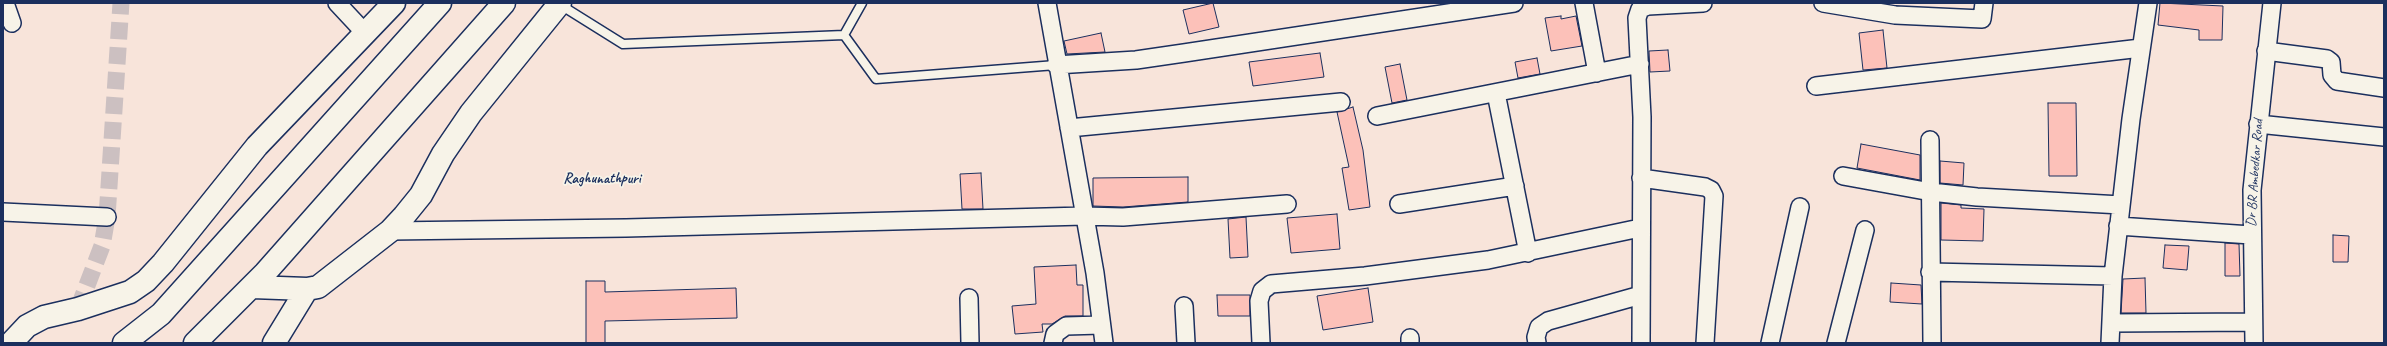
<!DOCTYPE html>
<html>
<head>
<meta charset="utf-8">
<style>
  body { margin:0 }
  #map { position:relative; width:2387px; height:346px; overflow:hidden; background:#f8e4da; font-family:Caveat,sans-serif }
  canvas { display:block }
  .frame { position:absolute; inset:0; border:4px solid #1b2f5e; pointer-events:none }
</style>
</head>
<body>
<div id="map">
<canvas width="2387" height="346"></canvas>
<div class="frame"></div>
</div>
<script>
const g = document.querySelector('canvas').getContext('2d');
g.lineJoin = 'round';
function paint(path, color) { g.fillStyle = color; g.fill(path, 'evenodd'); }
const toPath = rows => new Path2D(rows.map(r => 'M' + r).join(''));
function stroke(path, color, width, dash) { g.strokeStyle = color; g.lineWidth = width; g.lineCap = dash ? 'butt' : 'round'; g.setLineDash(dash || []); g.stroke(path); }
function label(font, color, halo, rows, align = 'center') {
  g.font = font + ' Caveat,sans-serif'; g.lineWidth = 3.5; g.setLineDash([]); g.textBaseline = 'middle'; g.strokeStyle = halo; g.fillStyle = color; for (const [text, x, y, turn = 0] of rows) {
    g.save(); g.translate(x, y); g.rotate((+turn || 0) * Math.PI / 180); g.textAlign = isNaN(turn) ? turn : align; if (halo) g.strokeText(text, 0, 0); g.fillText(text, 0, 0); g.restore();
  }
}
const building = toPath([
  [1213,3,1219,27,1189,34,1183,10,1213,3],
  [2160,3,2223,6,2222,40,2199,40,2199,30,2158,25,2160,3],
  [1561,16,1561,19,1576,16,1582,46,1551,51,1545,18,1561,16],
  [1883,30,1887,68,1863,70,1859,33,1883,30],
  [1101,33,1105,52,1067,54,1064,41,1101,33],
  [1668,50,1670,71,1650,72,1649,51,1668,50],
  [1320,53,1324,77,1253,86,1249,62,1320,53],
  [1537,58,1540,74,1518,78,1515,62,1537,58],
  [1400,64,1407,100,1392,103,1385,67,1400,64],
  [2048,103,2076,103,2077,176,2049,176,2048,103],
  [1353,107,1363,150,1370,207,1349,210,1342,168,1349,167,1337,112,1353,107],
  [1861,144,1920,155,1920,180,1857,168,1861,144],
  [1940,161,1964,163,1963,185,1940,183,1940,161],
  [981,173,983,209,962,209,960,174,981,173],
  [1188,177,1188,202,1123,207,1093,206,1093,178,1188,177],
  [1941,203,1961,205,1961,208,1984,209,1983,241,1941,240,1941,203],
  [1337,214,1340,249,1291,253,1287,218,1337,214],
  [1246,217,1248,257,1230,258,1228,219,1246,217],
  [2333,235,2349,236,2348,262,2333,262,2333,235],
  [2225,243,2239,244,2240,276,2225,276,2225,243],
  [2165,245,2189,246,2187,270,2163,268,2165,245],
  [1076,265,1077,285,1083,285,1083,316,1065,316,1052,324,1042,324,1043,332,1015,334,1012,306,1036,304,1034,267,1076,265],
  [2145,278,2146,313,2121,313,2123,279,2145,278],
  [586,281,605,281,605,292,736,288,737,318,605,321,605,343,586,343,586,281],
  [1891,283,1921,285,1922,304,1890,302,1891,283],
  [1368,288,1373,322,1323,330,1317,296,1368,288],
  [1217,295,1250,295,1250,316,1218,316,1217,295]
]);
const streetTunnel = toPath([
  [78,309,102,246,107,217,121,3]
]);
const lane = toPath([
  [559,4,623,44,844,35,862,3],
  [844,35,876,79,1056,65]
]);
const street = toPath([
  [5,3,12,23],
  [337,3,365,33],
  [1047,3,1095,273,1104,343],
  [1584,3,1597,73],
  [1823,3,1895,15,1982,19,1984,3],
  [2266,51,2327,59,2331,62,2332,75,2337,81,2384,88],
  [1056,65,1136,60,1184,53,1514,3],
  [1816,86,2141,48],
  [1496,93,1528,253],
  [1377,116,1640,64],
  [2258,124,2384,137],
  [1069,128,1341,102],
  [1930,140,1932,343],
  [1843,176,1931,192,1977,197,2121,205],
  [1641,178,1705,187,1711,190,1714,196,1705,343],
  [1399,204,1515,186],
  [3,212,107,217],
  [2118,226,2251,235],
  [390,231,626,228,1084,216,1123,217,1287,204],
  [1930,272,2113,276],
  [969,298,970,343],
  [1184,306,1186,343],
  [2111,323,2253,322],
  [1053,343,1055,334,1066,326,1101,325],
  [1261,343,1259,301,1262,291,1271,284,1365,276,1488,260,1640,228],
  [1410,343,1410,338],
  [1537,343,1536,337,1539,327,1548,321,1641,295],
  [1641,343,1642,117,1637,18,1640,9,1648,6,1703,3],
  [1770,343,1800,207],
  [1836,343,1865,230],
  [2110,343,2113,276,2131,119,2148,3],
  [2254,343,2252,190,2272,3]
]);
const secondary = toPath([
  [252,287,307,289],
  [11,343,27,326,44,317,78,309,130,292,146,281,163,263,257,146,394,3],
  [124,343,161,314,440,3],
  [195,343,265,273,504,3],
  [274,343,307,289,318,287,390,231,404,216,421,195,443,154,471,113,560,3]
]);
const streetNames = [
  ["Dr BR Ambedkar Road",2255,173,-86]
];
const neighbourhoodNames = [
  ["Raghunathpuri",602,179]
];
paint(building, '#fcc1b9');
stroke(building, '#1b2f5e', 1);
stroke(streetTunnel, '#ccc0c1', 17, [17, 8]);
stroke(lane, '#1b2f5e', 11);
stroke(street, '#1b2f5e', 20);
stroke(secondary, '#1b2f5e', 25);
stroke(lane, '#f7f3e8', 8);
stroke(street, '#f7f3e8', 17);
stroke(secondary, '#f7f3e8', 22);
label('14px', '#1b2f5e', '#f7f3e8', streetNames);
label('bold 15px', '#1b2f5e', '#f7f3e8', neighbourhoodNames);
</script>
</body>
</html>
